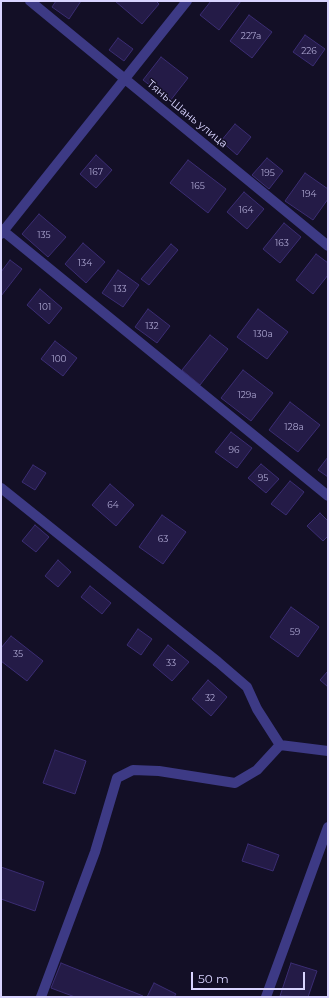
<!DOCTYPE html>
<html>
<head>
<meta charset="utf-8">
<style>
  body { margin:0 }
  #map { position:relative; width:329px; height:998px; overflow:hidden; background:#130f26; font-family:Montserrat,sans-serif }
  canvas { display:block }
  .frame { position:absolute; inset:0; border:2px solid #d9d4ff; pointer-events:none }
  .scale { position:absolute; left:191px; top:972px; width:114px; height:18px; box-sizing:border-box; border:2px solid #d9d4ff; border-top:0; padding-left:5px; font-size:12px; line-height:14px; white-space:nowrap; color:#d9d4ff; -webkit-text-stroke:3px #130f26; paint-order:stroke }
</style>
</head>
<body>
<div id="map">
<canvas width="329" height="998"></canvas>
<div class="frame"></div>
<div class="scale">50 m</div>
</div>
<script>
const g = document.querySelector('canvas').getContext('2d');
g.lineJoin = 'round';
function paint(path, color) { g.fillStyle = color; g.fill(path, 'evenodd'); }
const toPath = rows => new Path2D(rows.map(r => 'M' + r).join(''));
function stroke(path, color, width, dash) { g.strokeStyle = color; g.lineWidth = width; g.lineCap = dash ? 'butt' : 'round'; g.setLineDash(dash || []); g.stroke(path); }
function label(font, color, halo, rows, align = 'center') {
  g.font = font + ' Montserrat,sans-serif'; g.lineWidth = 3; g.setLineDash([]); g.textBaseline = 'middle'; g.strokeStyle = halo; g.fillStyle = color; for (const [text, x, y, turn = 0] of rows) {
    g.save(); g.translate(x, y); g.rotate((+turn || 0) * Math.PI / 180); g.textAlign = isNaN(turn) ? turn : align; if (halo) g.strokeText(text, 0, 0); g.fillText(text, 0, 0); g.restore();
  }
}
const building = toPath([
  [56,1,81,1,69,19,52,7,56,1],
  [115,1,156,1,159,4,142,24,115,1],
  [211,1,241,1,219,30,200,15,211,1],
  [249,15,272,32,252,58,230,41,249,15],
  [305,35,325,49,313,66,293,52,305,35],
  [118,38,133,49,124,61,109,50,118,38],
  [161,57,188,78,170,101,143,80,161,57],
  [235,124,251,137,237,155,221,141,235,124],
  [96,155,112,170,96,188,80,174,96,155],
  [267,158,283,171,269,189,252,175,267,158],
  [188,160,226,189,208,213,170,183,188,160],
  [305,173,328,189,328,199,313,220,285,201,305,173],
  [244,192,264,209,247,229,227,212,244,192],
  [39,214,66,237,48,257,22,234,39,214],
  [284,223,301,237,280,263,263,249,284,223],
  [83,243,105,262,86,283,65,264,83,243],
  [171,244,178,250,149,285,141,279,171,244],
  [316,254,328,263,328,275,313,294,296,280,316,254],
  [10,260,22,269,1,296,1,272,10,260],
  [118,270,139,285,123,307,102,293,118,270],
  [40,289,62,308,49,324,27,305,40,289],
  [148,309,170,326,157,343,135,327,148,309],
  [258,309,288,332,267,359,237,337,258,309],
  [210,335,228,349,200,385,182,370,210,335],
  [55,341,77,358,63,376,41,359,55,341],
  [243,370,273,393,251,421,221,398,243,370],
  [290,402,320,425,298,452,269,430,290,402],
  [231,432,252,448,237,468,215,452,231,432],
  [328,457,328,477,318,470,328,457],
  [261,464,279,479,266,493,248,478,261,464],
  [33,465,46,473,35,490,22,482,33,465],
  [290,481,304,492,286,515,271,504,290,481],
  [110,484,134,505,116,526,92,505,110,484],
  [320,513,328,521,328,536,323,541,307,526,320,513],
  [162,515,186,532,163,564,139,547,162,515],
  [35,525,49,537,36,552,22,541,35,525],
  [58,560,71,572,58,587,45,576,58,560],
  [90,586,111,603,102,614,81,597,90,586],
  [291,607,319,627,298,657,270,637,291,607],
  [138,629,152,639,141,655,127,645,138,629],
  [11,636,43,661,27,681,1,661,1,648,11,636],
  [168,645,189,662,172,681,153,665,168,645],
  [328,671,328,687,320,680,328,671],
  [208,680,227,697,211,716,192,699,208,680],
  [55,750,86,761,75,794,43,783,55,750],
  [248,844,279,855,273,871,242,861,248,844],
  [1,867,44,882,35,911,1,899,1,867],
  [61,963,143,996,142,997,75,997,51,988,61,963],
  [291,963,317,971,308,997,280,996,291,963],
  [154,983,176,994,174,997,147,997,154,983]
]);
const minor = toPath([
  [30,1,328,246],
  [1,229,328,496],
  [1,234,187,1],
  [1,488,218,662,247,687,257,709,280,745],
  [41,997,95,852,117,778,133,770,159,771,235,783,257,770,280,745,328,751],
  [266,997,328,827]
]);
const numberNames = [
  ["227а",251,36],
  ["226",309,51],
  ["167",96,172],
  ["195",268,173],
  ["165",198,186],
  ["194",309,194],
  ["164",246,210],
  ["135",44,235],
  ["163",282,243],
  ["134",85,263],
  ["133",120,289],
  ["101",45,307],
  ["132",152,326],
  ["130а",263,334],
  ["100",59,359],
  ["129а",247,395],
  ["128а",294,427],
  ["96",234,450],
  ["95",263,478],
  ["64",113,505],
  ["63",163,539],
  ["59",295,632],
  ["35",18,654],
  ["33",171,663],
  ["32",210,698]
];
const streetNames = [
  ["Тянь-Шань улица",187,114,39]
];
paint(building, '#241b47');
stroke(building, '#3b2d73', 1);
stroke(minor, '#3d3a85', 10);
label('9px', '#aca6d1', null, numberNames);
label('11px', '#d9d4ff', '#130f26', streetNames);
</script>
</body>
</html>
